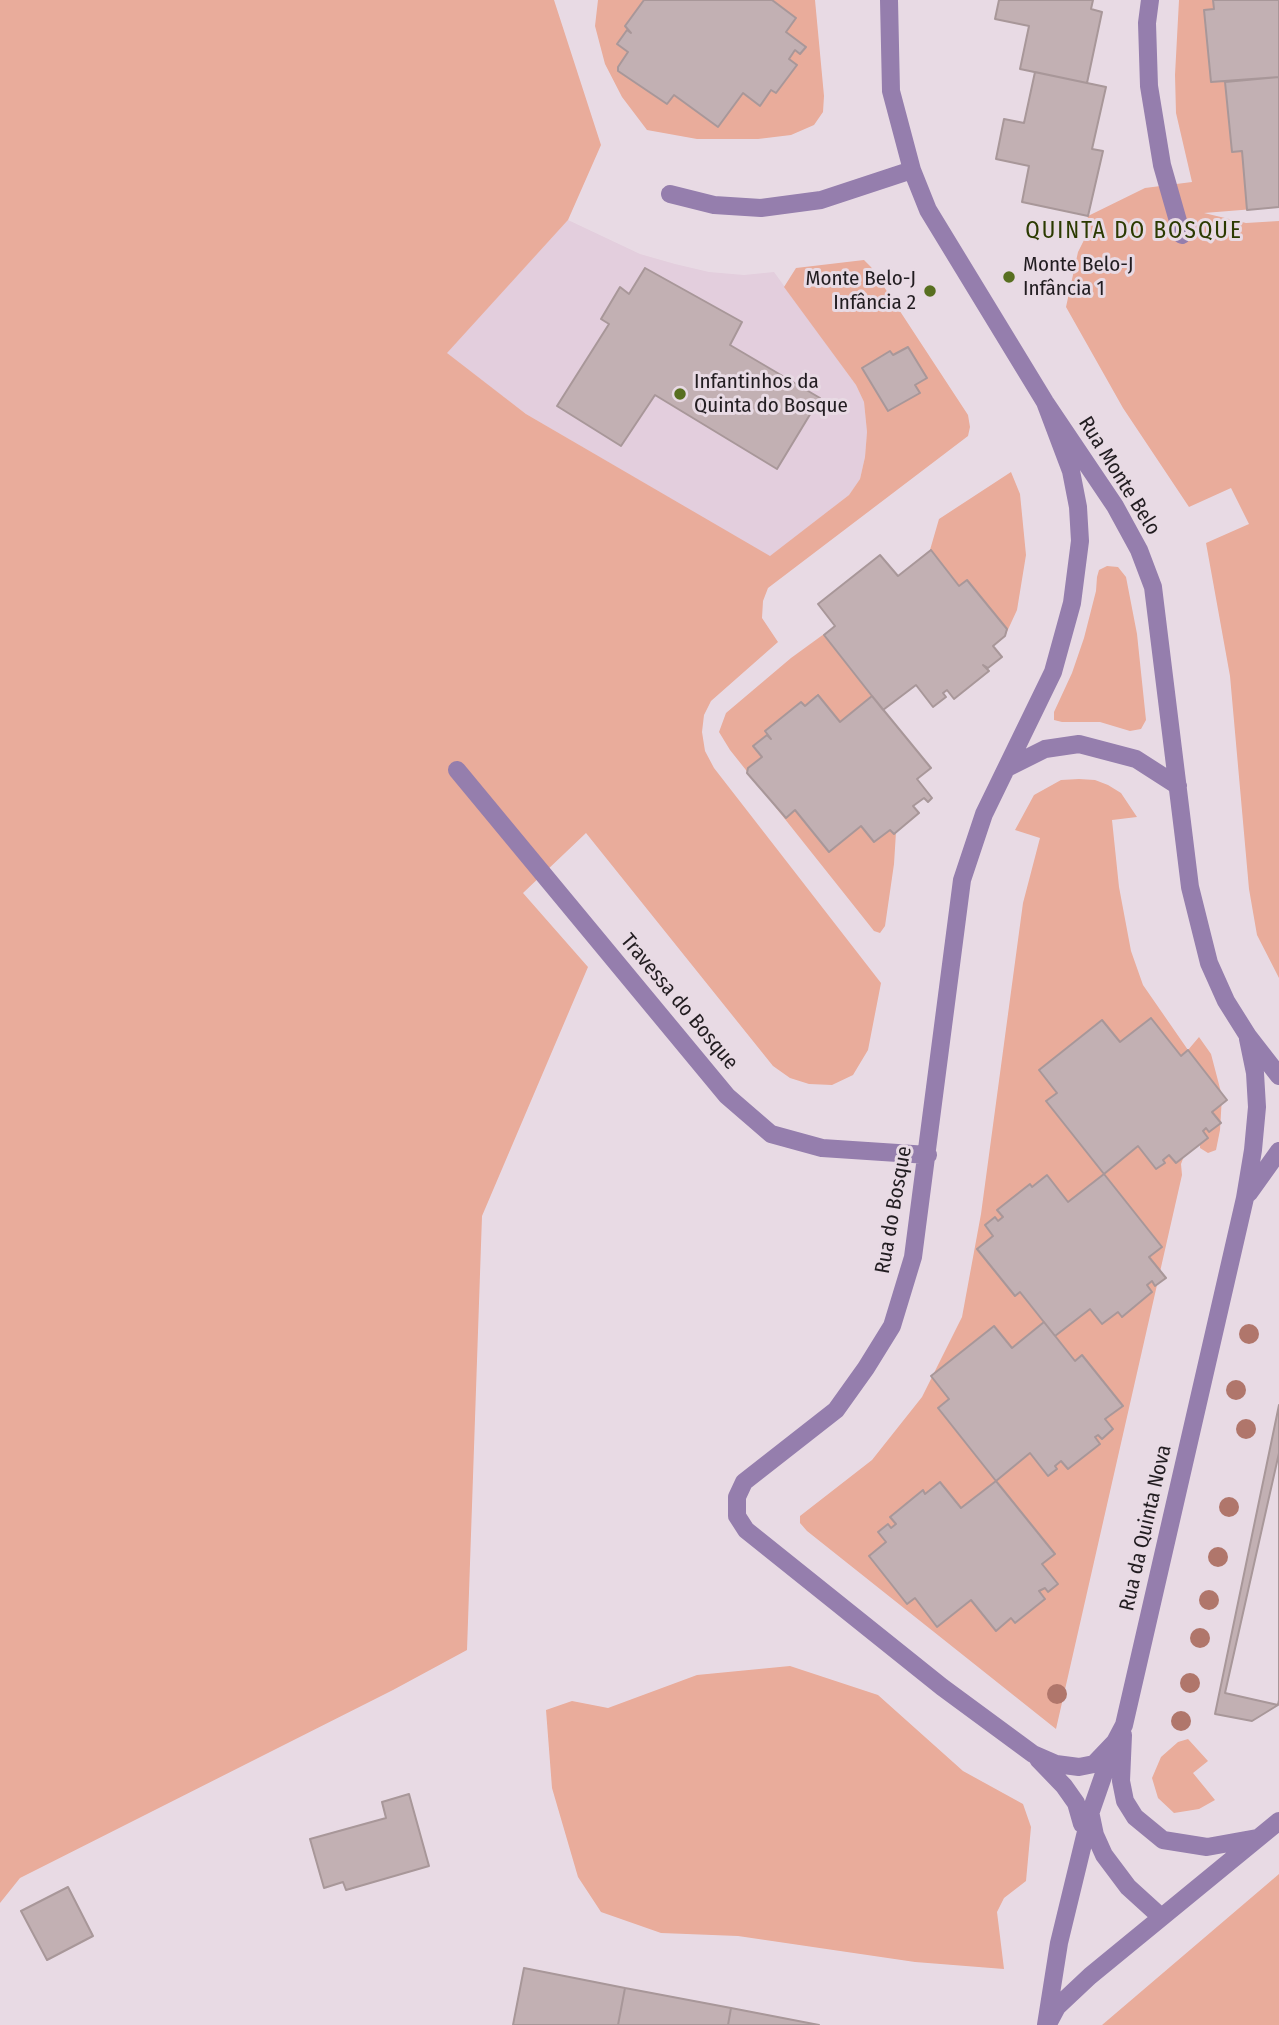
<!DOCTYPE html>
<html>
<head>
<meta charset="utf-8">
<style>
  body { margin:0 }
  canvas { display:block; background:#e8dae4 }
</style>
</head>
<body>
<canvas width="1279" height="2025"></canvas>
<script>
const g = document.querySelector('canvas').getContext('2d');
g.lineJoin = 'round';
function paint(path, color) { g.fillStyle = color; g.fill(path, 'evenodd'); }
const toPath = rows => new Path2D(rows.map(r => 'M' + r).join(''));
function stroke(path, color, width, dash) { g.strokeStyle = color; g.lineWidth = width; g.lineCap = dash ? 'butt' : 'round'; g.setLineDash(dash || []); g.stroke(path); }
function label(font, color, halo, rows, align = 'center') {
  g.font = font + ' "Fira Sans Condensed",sans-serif'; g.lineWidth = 6; g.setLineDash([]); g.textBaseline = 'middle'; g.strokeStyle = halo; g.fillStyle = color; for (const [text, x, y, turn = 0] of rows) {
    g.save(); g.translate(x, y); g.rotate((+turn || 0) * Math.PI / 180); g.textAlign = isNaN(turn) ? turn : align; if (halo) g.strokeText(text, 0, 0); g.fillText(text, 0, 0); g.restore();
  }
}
const built = toPath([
  [568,220,640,254,675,264,709,272,744,275,774,272,856,385,864,402,867,432,865,457,860,479,849,495,770,557,526,414,446,353]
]);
const green = toPath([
  [0,0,554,0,601,145,568,220,447,353,526,414,770,556,849,495,860,479,865,457,867,432,864,402,856,385,784,287,796,268,864,260,871,267,968,415,970,427,968,436,768,588,763,601,762,618,778,642,711,701,704,715,702,732,705,751,714,768,881,983,868,1050,853,1075,832,1085,809,1084,790,1078,773,1066,586,833,523,893,588,967,482,1216,467,1650,393,1690,20,1878,0,1903],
  [598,0,815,0,824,96,823,112,814,125,791,135,758,139,697,139,647,130,622,97,605,64,595,26],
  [1179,0,1279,0,1279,207,1204,213,1246,223,1279,221,1279,978,1257,935,1249,889,1230,676,1206,543,1249,524,1231,488,1189,507,1123,408,1066,307,1078,252,1084,240,1088,216,1145,188,1192,182,1176,113,1175,75],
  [1011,472,1020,494,1026,555,1017,610,1005,636,993,646,1002,657,987,668,989,671,954,699,947,691,943,693,946,697,933,707,916,685,883,710,931,768,917,779,932,798,928,802,924,798,913,806,919,813,896,832,894,864,885,926,880,933,874,931,730,750,719,732,726,713,791,658,835,626,818,604,880,555,898,576,930,550,939,519],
  [1107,566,1118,567,1126,577,1137,634,1146,720,1141,729,1130,731,1100,722,1062,722,1054,720,1054,712,1072,673,1084,638,1096,591,1097,577,1099,570],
  [1079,779,1095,780,1108,785,1121,793,1137,817,1112,820,1119,887,1131,951,1143,985,1188,1050,1199,1037,1211,1054,1222,1096,1220,1130,1216,1150,1208,1153,1200,1148,1200,1144,1184,1156,1181,1164,1182,1175,1056,1729,807,1531,800,1523,800,1516,872,1460,922,1397,962,1317,981,1214,1023,903,1040,838,1015,830,1034,795,1061,780],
  [790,1666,878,1695,963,1771,1023,1804,1031,1827,1026,1881,1004,1898,997,1912,1004,1969,915,1962,738,1936,661,1933,601,1912,578,1877,552,1788,546,1710,572,1701,608,1708,697,1675],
  [1188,1739,1208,1761,1193,1773,1215,1800,1199,1809,1174,1813,1158,1798,1152,1778,1161,1757,1178,1742],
  [1279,1874,1279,2025,1102,2025]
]);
const building = toPath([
  [644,0,772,0,796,18,786,32,806,47,800,54,795,50,789,59,797,65,776,93,771,90,760,106,743,93,718,127,674,95,667,104,618,71,618,67,628,52,617,44,627,30,631,33,625,26,644,0],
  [999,0,1093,0,1091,9,1102,12,1087,83,1020,69,1029,26,995,19,999,0],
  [1213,0,1279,0,1279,77,1211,82,1204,10,1214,9,1213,0],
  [1035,72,1106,87,1092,149,1103,151,1088,216,1022,202,1029,166,996,159,1004,119,1024,123,1035,72],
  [1279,77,1279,207,1247,210,1242,151,1232,152,1225,82,1279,77],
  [645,268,742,322,730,345,820,398,777,469,655,395,621,446,557,406,609,324,601,319,620,287,629,294,645,268],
  [908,347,927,378,915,385,920,393,888,411,862,368,890,351,893,355,908,347],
  [931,550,959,586,967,580,1007,629,1005,636,993,646,1002,657,988,668,983,665,989,671,954,699,947,690,943,693,946,697,933,707,916,685,883,710,824,635,835,626,818,604,880,555,898,576,931,550],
  [818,695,840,722,872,696,931,768,917,779,932,798,928,802,924,798,913,806,919,813,894,834,890,830,874,842,861,826,829,852,795,810,786,818,747,773,748,768,762,757,753,746,767,735,771,739,765,731,801,702,805,706,818,695],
  [1151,1018,1181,1056,1188,1050,1227,1100,1212,1112,1221,1123,1209,1132,1206,1128,1203,1131,1208,1138,1176,1163,1169,1155,1163,1160,1165,1163,1156,1169,1138,1146,1104,1174,1046,1101,1057,1093,1039,1070,1102,1020,1120,1042,1151,1018],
  [1104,1174,1162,1247,1149,1257,1166,1278,1155,1286,1152,1281,1147,1285,1152,1292,1122,1317,1118,1312,1102,1324,1090,1309,1055,1336,1020,1292,1015,1296,977,1249,993,1236,985,1225,995,1217,998,1221,1003,1217,997,1210,1030,1184,1032,1187,1047,1175,1068,1202,1104,1174],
  [1044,1322,1075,1361,1082,1355,1123,1406,1105,1419,1113,1429,1102,1439,1098,1435,1095,1437,1100,1444,1068,1469,1061,1461,1055,1466,1057,1469,1048,1476,1030,1453,996,1481,938,1408,949,1399,931,1376,994,1326,1012,1348,1044,1322],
  [1279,1405,1279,1700,1278,1705,1252,1721,1215,1714,1279,1405],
  [1279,1453,1279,1700,1278,1705,1225,1693,1279,1453],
  [996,1481,1055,1554,1042,1564,1058,1584,1048,1592,1045,1588,1039,1591,1045,1599,1015,1623,1011,1618,996,1631,971,1600,937,1627,915,1598,907,1604,869,1556,886,1542,878,1532,888,1524,891,1528,896,1524,890,1517,923,1490,925,1494,940,1482,961,1508,996,1481],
  [409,1794,429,1866,346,1890,343,1882,324,1888,310,1839,386,1818,382,1802,409,1794],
  [68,1887,93,1936,47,1960,21,1911,68,1887],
  [524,1968,625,1988,618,2025,513,2025,524,1968],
  [625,1988,731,2008,728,2025,618,2025,625,1988],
  [731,2008,819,2025,728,2025,731,2008]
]);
const minor = toPath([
  [889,0,891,91,912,170,928,210,1045,402,1115,506,1139,550,1153,587,1190,887,1209,963,1226,1001,1248,1036,1279,1076],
  [1150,0,1147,23,1149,86,1162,165,1182,235],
  [670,194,714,205,761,208,821,200,912,170],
  [1045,402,1071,471,1078,507,1080,541,1072,603,1053,672,984,814,962,880,913,1257,892,1326,866,1368,836,1410,744,1482,737,1497,737,1516,746,1530,942,1687,1033,1754,1056,1764,1079,1767,1094,1764,1115,1742],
  [1009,767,1045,749,1079,744,1136,759,1178,786],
  [457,770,727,1096,771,1134,822,1148,928,1155],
  [1249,1193,1279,1151],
  [1123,1735,1121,1781,1125,1801,1135,1817,1163,1840,1207,1847,1257,1838],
  [1038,1759,1064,1786,1076,1803,1082,1824,1086,1818],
  [1091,1816,1095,1835,1104,1855,1128,1887,1161,1917],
  [1049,2022,1057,2007,1090,1976,1279,1821],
  [1046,2025,1059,1943,1091,1811,1115,1742,1124,1725,1245,1198,1253,1150,1257,1107,1255,1073,1248,1039]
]);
const trees = [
  [1249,1334],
  [1236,1390],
  [1246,1429],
  [1229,1507],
  [1218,1557],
  [1209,1600],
  [1200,1638],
  [1190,1683],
  [1057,1694],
  [1181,1721]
];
const markers = [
  [1009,277,7,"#586f20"],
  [930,291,7,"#586f20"],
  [680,394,7,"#586f20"]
];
const poiNames = [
  ["Monte Belo-J",1023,265],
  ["Infância 1",1023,289],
  ["Monte Belo-J",916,279,"right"],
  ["Infância 2",916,303,"right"],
  ["Infantinhos da",694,382],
  ["Quinta do Bosque",694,406]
];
const streetNames = [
  ["Rua Monte Belo",1119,476,58],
  ["Travessa do Bosque",679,1002,50],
  ["Rua do Bosque",894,1210,-80],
  ["Rua da Quinta Nova",1146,1528,-77]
];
const neighbourhoodNames = [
  ["QUINTA DO BOSQUE",1134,232]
];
paint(built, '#e3cedd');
paint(green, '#e9ac9b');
paint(building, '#c2b0b3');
stroke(building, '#a89799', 2);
stroke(minor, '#957ead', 18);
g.fillStyle = '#b0766b';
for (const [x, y] of trees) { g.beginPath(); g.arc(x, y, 10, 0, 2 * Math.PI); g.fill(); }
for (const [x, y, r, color] of markers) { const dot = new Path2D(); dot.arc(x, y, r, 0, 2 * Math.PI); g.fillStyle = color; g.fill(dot); stroke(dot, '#e8dae4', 2.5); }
label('21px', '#221d21', '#e8dae4', poiNames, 'left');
label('21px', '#221d21', '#e8dae4', streetNames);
g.letterSpacing = '2px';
label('23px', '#2b3a01', '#e8dae4', neighbourhoodNames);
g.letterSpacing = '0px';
</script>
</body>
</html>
